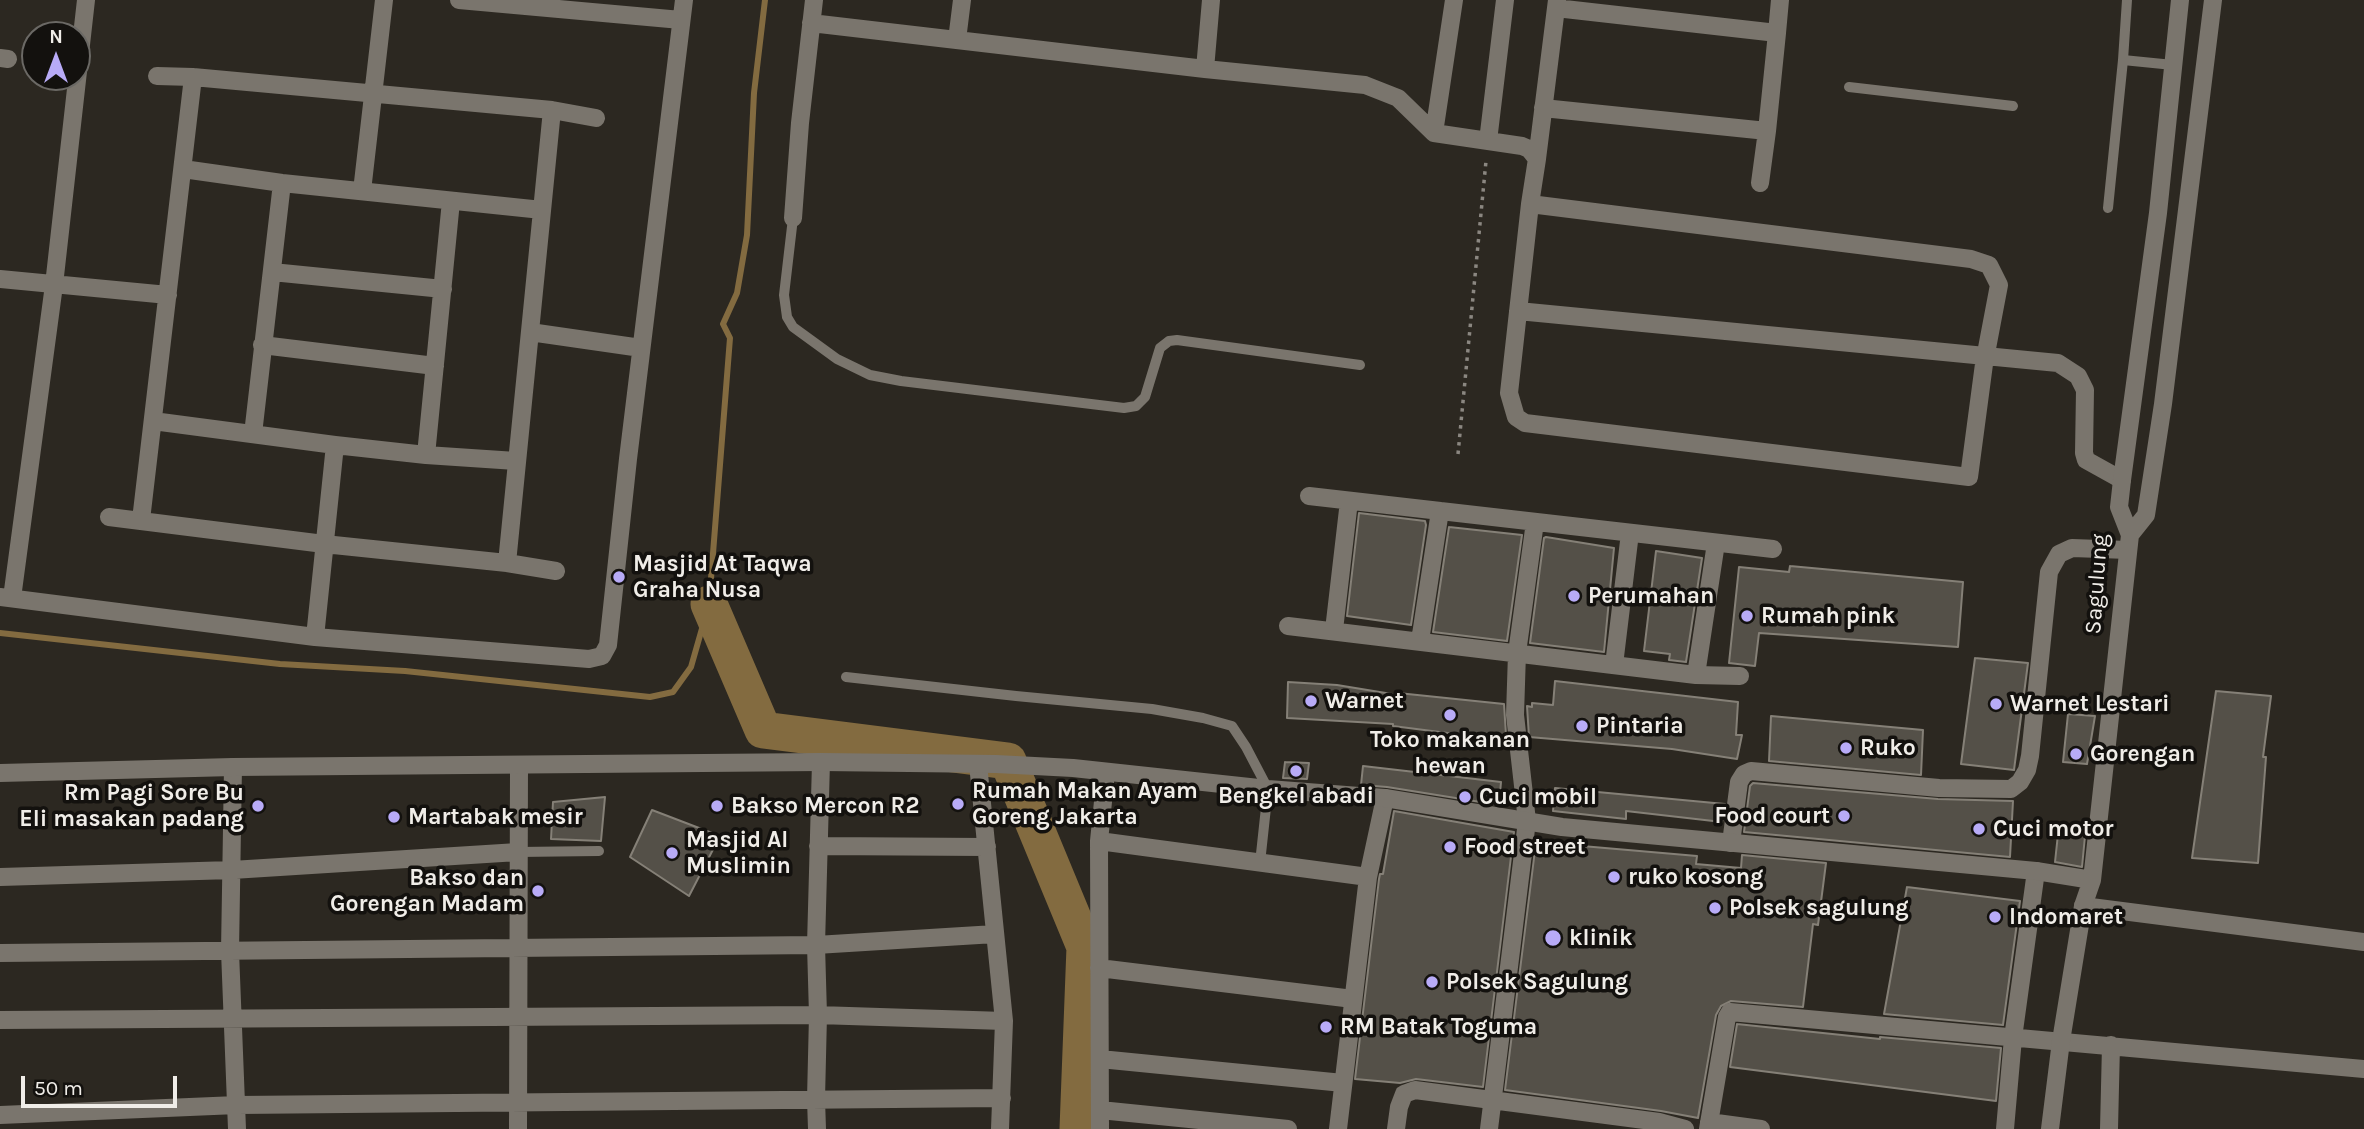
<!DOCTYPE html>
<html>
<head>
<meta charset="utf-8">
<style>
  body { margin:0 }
  #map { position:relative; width:2364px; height:1129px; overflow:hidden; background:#2c2821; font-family:Karla,sans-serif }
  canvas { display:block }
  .north { position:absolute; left:21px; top:21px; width:70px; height:70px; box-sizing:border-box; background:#13110e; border:2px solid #6b6965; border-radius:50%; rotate:0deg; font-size:19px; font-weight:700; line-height:28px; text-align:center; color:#f0ede8 }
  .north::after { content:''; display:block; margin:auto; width:24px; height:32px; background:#b8abf7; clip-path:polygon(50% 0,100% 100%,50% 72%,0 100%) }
  .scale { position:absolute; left:21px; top:1076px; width:156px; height:32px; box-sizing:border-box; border:4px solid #f0ede8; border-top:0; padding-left:9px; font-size:21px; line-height:24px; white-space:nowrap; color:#f0ede8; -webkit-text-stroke:5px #13110e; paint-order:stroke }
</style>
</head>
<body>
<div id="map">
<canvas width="2364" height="1129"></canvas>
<div class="north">N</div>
<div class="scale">50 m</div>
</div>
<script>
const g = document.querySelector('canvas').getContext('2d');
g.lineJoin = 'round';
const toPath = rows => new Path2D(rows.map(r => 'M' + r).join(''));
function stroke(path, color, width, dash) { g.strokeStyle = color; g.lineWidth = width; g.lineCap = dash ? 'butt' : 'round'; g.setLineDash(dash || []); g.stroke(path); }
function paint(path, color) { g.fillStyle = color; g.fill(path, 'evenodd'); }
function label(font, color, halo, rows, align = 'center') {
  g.font = font + ' Karla,sans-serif'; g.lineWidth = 7; g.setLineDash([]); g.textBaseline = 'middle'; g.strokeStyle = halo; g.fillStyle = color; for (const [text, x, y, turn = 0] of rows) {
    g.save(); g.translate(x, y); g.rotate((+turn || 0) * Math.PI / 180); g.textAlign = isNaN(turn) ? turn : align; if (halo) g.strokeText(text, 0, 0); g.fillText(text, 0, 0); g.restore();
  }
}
const stream = toPath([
  [0,633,280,664,405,671,650,697,673,692,691,667,709,604,730,338,723,324,737,293,747,235,754,93,765,0]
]);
const river = toPath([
  [709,604,763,730,1008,761,1085,947,1078,1129]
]);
const building = toPath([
  [1359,513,1425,521,1426,525,1411,625,1347,616,1359,513],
  [1449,527,1522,535,1507,641,1433,632,1449,527],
  [1546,537,1614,548,1604,652,1530,643,1544,538,1546,537],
  [1656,551,1702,558,1686,662,1669,660,1670,654,1644,651,1656,551],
  [1790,566,1963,582,1958,647,1759,633,1755,666,1729,663,1739,567,1789,572,1790,566],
  [1975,658,2028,663,2014,770,1961,764,1975,658],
  [1555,681,1738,702,1736,735,1742,735,1737,759,1672,749,1529,737,1527,706,1532,707,1532,703,1553,705,1555,681],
  [1288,682,1337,685,1398,695,1398,693,1504,704,1506,735,1503,735,1502,740,1393,726,1393,724,1287,718,1288,682],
  [2216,691,2271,696,2263,757,2266,757,2258,863,2192,858,2216,691],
  [2068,714,2095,716,2087,764,2063,762,2068,714],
  [1771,716,1923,730,1921,775,1769,761,1771,716],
  [1285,762,1309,763,1307,779,1283,778,1285,762],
  [1363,766,1501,782,1499,805,1387,787,1361,785,1363,766],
  [1753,783,1938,799,2013,801,2010,857,1744,832,1750,786,1753,783],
  [1555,788,1725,804,1722,822,1626,811,1626,819,1553,811,1555,788],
  [605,797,601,841,551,839,553,802,605,797],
  [652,810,720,836,689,896,630,857,652,810],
  [1394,811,1514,832,1483,1087,1416,1079,1400,1083,1355,1079,1379,879,1380,874,1383,874,1394,811],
  [2058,834,2085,836,2082,867,2055,862,2058,834],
  [1536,842,1697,856,1696,864,1741,868,1742,855,1826,863,1818,925,1813,924,1803,1007,1731,1001,1721,1006,1716,1015,1698,1118,1661,1111,1505,1090,1536,842],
  [1907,887,2020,901,2003,1025,1884,1014,1907,887],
  [1737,1024,1880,1039,1880,1037,2001,1048,1996,1101,1730,1067,1737,1024]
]);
const path = toPath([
  [1458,454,1486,161]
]);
const lane = toPath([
  [2127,0,2123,60,2173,65],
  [1849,87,2013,106],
  [2108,208,2123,60],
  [793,218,784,295,787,317,793,327,837,359,870,375,901,381,1124,408,1136,406,1145,397,1160,348,1169,341,1177,340,1360,365],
  [846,677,1016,696,1152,709,1203,718,1232,726,1246,747,1268,789,1260,863],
  [518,852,599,851]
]);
const street = toPath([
  [459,0,681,20],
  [1556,8,1777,33,1780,0],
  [811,23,1205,69,1365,85,1398,98,1434,133,1522,146,1529,149,1537,159,1530,204,1509,393,1516,417,1525,423,1969,477,1984,364,1999,285,1989,265,1971,259,1530,204],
  [957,40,962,0],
  [0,58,8,59],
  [1205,69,1211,0],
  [157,76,193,77,552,110,596,118],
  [1543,108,1767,131,1777,33],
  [1434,133,1454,0],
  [1488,141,1505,0],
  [1537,159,1557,0],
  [183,169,282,183,542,210],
  [1760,183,1767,131],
  [362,191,384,0],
  [793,218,800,123,814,0],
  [272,272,443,289],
  [0,279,168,295],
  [1518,311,2058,363,2078,376,2085,390,2084,453,2086,460,2122,480],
  [530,332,641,348],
  [262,345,435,366],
  [153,421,335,445,426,455,516,461],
  [253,434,282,183],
  [426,455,451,201],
  [1309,496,1773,549],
  [109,517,324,544,507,563,556,571],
  [141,520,193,77],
  [507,563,552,110],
  [0,597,315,637,589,659,602,656,608,645,628,459,684,0],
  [12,598,54,285,86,0],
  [1288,626,1696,675,1740,676],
  [1334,630,1349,501],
  [315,637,335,445],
  [1420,641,1440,511],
  [1614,665,1630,533],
  [1696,675,1716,543],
  [978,764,1004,1021,1000,1129],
  [233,767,230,951,237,1129],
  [1099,841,1368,877],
  [1731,843,1739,782,1744,774,1751,771,1939,788,2011,789,2020,782,2027,770,2030,756,2049,572,2059,554,2072,548,2128,550],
  [818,846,987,847],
  [0,877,232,870,518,852],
  [2083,906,2364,942],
  [0,953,816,945,995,934],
  [1099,968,1353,999],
  [0,1020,818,1015,1004,1021],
  [1100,1059,1343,1083],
  [1100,1110,1288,1129],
  [0,1115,237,1105,1002,1098],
  [1709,1122,1761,1129],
  [518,1129,519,766],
  [817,1129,816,1099,818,1015,816,945,821,762],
  [1100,1129,1099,841,1106,772],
  [1338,1129,1368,877,1385,798],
  [1396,1129,1399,1107,1404,1094,1415,1090,1659,1122,1685,1129],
  [1489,1129,1527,821,1515,715,1517,653,1535,522],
  [1708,1129,1727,1017,1730,1012,2364,1069],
  [2005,1129,2013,1038,2036,871],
  [2109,1129,2111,1045]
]);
const secondary = toPath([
  [2130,535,2146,515,2163,404,2213,0],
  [0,773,233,767,821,762,996,764,1073,768,1268,789,1385,798,1562,827,2036,871,2092,880],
  [2050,1129,2061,1041,2083,906,2092,880,2130,535,2119,507,2122,480,2158,213,2180,0]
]);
const markers = [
  [619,577,7,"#b8abf7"],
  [1574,596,7,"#b8abf7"],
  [1747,616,7,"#b8abf7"],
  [1311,701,7,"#b8abf7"],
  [1996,704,7,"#b8abf7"],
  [1450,715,7,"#b8abf7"],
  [1582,726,7,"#b8abf7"],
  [1846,748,7,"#b8abf7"],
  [2076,754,7,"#b8abf7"],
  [1296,771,7,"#b8abf7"],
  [1465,797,7,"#b8abf7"],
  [958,804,7,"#b8abf7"],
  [258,806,7,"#b8abf7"],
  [717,806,7,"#b8abf7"],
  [1844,816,7,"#b8abf7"],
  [394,817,7,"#b8abf7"],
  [1979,829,7,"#b8abf7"],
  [1450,847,7,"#b8abf7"],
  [672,853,7,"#b8abf7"],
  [1614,877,7,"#b8abf7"],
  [538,891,7,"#b8abf7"],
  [1715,908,7,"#b8abf7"],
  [1995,917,7,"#b8abf7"],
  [1553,938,9,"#b8abf7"],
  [1432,982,7,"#b8abf7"],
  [1326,1027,7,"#b8abf7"]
];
const poiNames = [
  ["Masjid At Taqwa",633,564],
  ["Graha Nusa",633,590],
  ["Perumahan",1588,596],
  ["Rumah pink",1761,616],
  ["Warnet",1325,701],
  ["Warnet Lestari",2010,704],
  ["Pintaria",1596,726],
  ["Toko makanan",1450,740,"center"],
  ["hewan",1450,766,"center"],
  ["Ruko",1860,748],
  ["Gorengan",2090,754],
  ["Rumah Makan Ayam",972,791],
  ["Goreng Jakarta",972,817],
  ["Rm Pagi Sore Bu",244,793,"right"],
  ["Eli masakan padang",244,819,"right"],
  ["Bengkel abadi",1296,796,"center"],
  ["Cuci mobil",1479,797],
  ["Bakso Mercon R2",731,806],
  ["Food court",1830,816,"right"],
  ["Martabak mesir",408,817],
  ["Cuci motor",1993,829],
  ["Masjid Al",686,840],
  ["Muslimin",686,866],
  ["Food street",1464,847],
  ["ruko kosong",1628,877],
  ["Bakso dan",524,878,"right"],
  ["Gorengan Madam",524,904,"right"],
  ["Polsek sagulung",1729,908],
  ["Indomaret",2009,917],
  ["klinik",1569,938],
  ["Polsek Sagulung",1446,982],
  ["RM Batak Toguma",1340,1027]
];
const streetNames = [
  ["Sagulung",2097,584,-86]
];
stroke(stream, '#836b40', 6);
stroke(river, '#836b40', 37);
paint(building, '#545048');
stroke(building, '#858077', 2);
stroke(path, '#8b8781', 3.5, [3.5, 5]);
stroke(lane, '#7a756d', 10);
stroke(street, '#7a756d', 18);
stroke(secondary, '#7a756d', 18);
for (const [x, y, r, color] of markers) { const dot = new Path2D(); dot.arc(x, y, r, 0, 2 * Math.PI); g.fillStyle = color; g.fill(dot); stroke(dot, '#13110e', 2.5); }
label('bold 23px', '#f0ede8', '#13110e', poiNames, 'left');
label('23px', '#f0ede8', '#13110e', streetNames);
</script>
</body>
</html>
